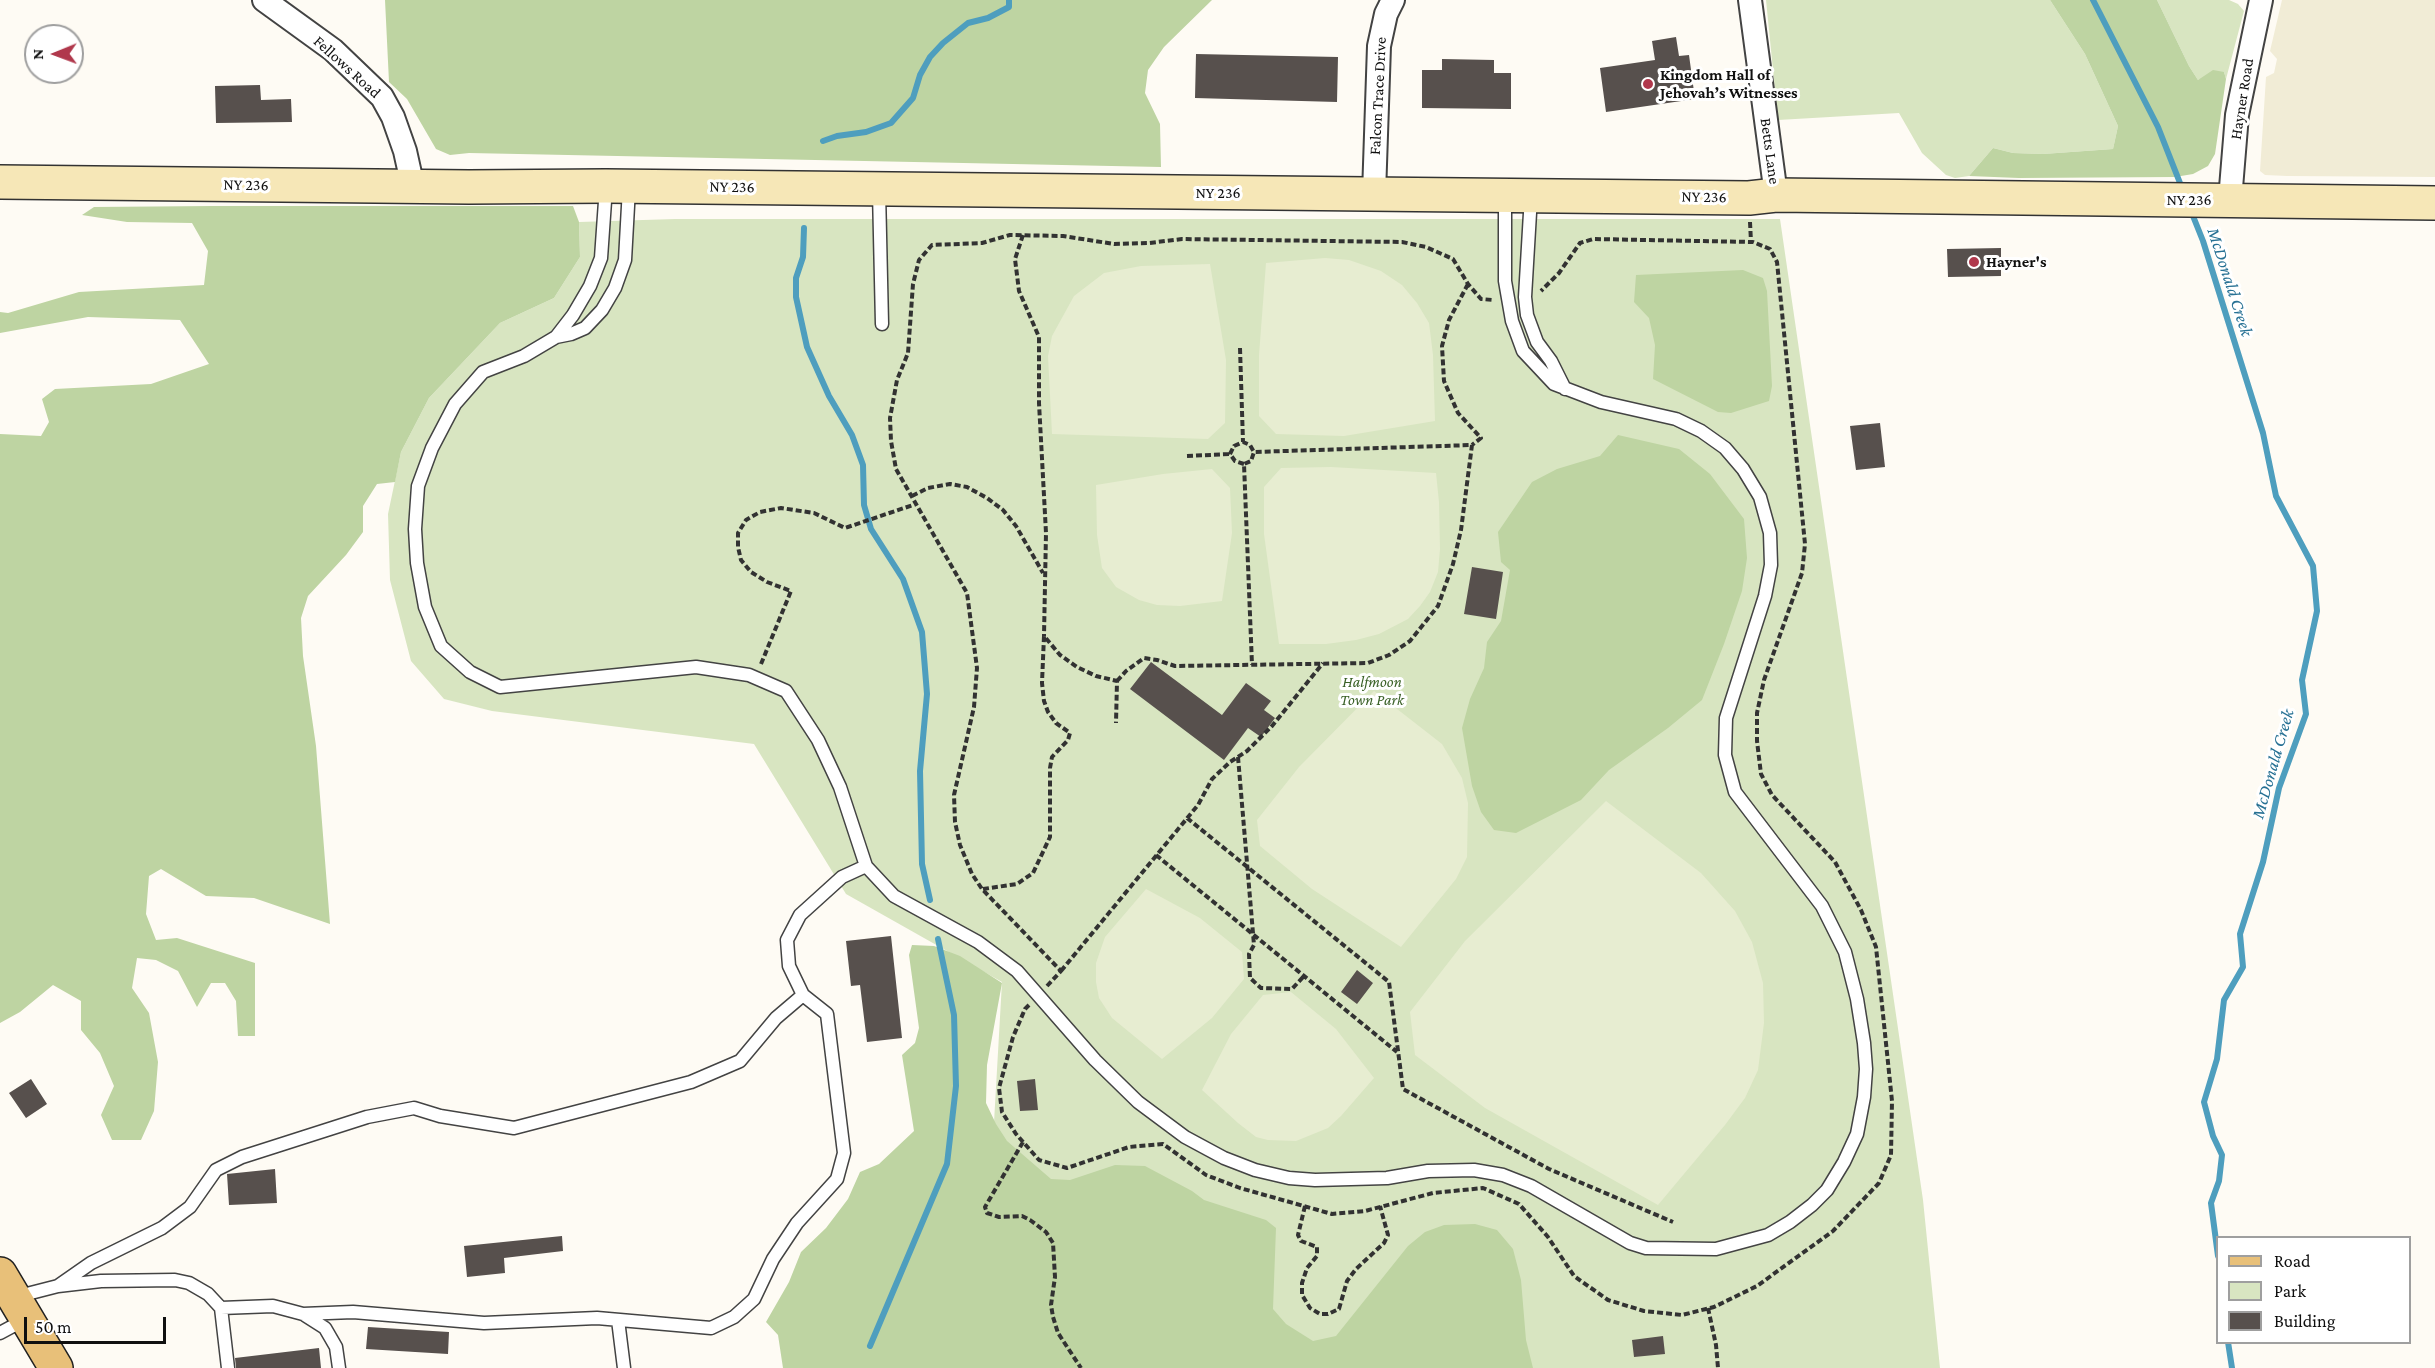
<!DOCTYPE html>
<html>
<head>
<meta charset="utf-8">
<style>
  body { margin:0 }
  #map { position:relative; width:2435px; height:1368px; overflow:hidden; background:#fefbf4; font-family:"Crimson Pro",serif }
  canvas { display:block }
  .legend { position:absolute; left:2216px; top:1236px; width:195px; height:108px; box-sizing:border-box; background:#fff; border:2px solid #9f9f9f; margin:0; padding:8px 10px; list-style:none; font-size:18px; color:#101010 }
  .legend li { display:flex; align-items:center; gap:12px; height:30px }
  .legend b { width:30px; border:2px solid #9f9f9f }
  .north { position:absolute; left:24px; top:24px; width:60px; height:60px; box-sizing:border-box; background:#fff; border:2px solid #9f9f9f; border-radius:50%; rotate:269deg; font-size:16px; font-weight:700; line-height:24px; text-align:center; color:#101010 }
  .north::after { content:''; display:block; margin:auto; width:21px; height:27px; background:#b0384c; clip-path:polygon(50% 0,100% 100%,50% 72%,0 100%) }
  .scale { position:absolute; left:24px; top:1317px; width:142px; height:27px; box-sizing:border-box; border:3px solid #101010; border-top:0; padding-left:8px; font-size:18px; line-height:21px; white-space:nowrap; color:#101010; -webkit-text-stroke:4px #fff; paint-order:stroke }
</style>
</head>
<body>
<div id="map">
<canvas width="2435" height="1368"></canvas>
<ul class="legend">
<li><b style="height:8px;background:#e8c079"></b>Road</li>
<li><b style="height:16px;background:#d8e5c1"></b>Park</li>
<li><b style="height:16px;background:#57504d"></b>Building</li>
</ul>
<div class="north">N</div>
<div class="scale">50 m</div>
</div>
<script>
const g = document.querySelector('canvas').getContext('2d');
g.lineJoin = 'round';
function paint(path, color) { g.fillStyle = color; g.fill(path, 'evenodd'); }
const toPath = rows => new Path2D(rows.map(r => 'M' + r).join(''));
function stroke(path, color, width, dash) { g.strokeStyle = color; g.lineWidth = width; g.lineCap = dash ? 'butt' : 'round'; g.setLineDash(dash || []); g.stroke(path); }
function label(font, color, halo, rows, align = 'center') {
  g.font = font + ' "Crimson Pro",serif'; g.lineWidth = 6; g.setLineDash([]); g.textBaseline = 'middle'; g.strokeStyle = halo; g.fillStyle = color; for (const [text, x, y, turn = 0] of rows) {
    g.save(); g.translate(x, y); g.rotate((+turn || 0) * Math.PI / 180); g.textAlign = isNaN(turn) ? turn : align; if (halo) g.strokeText(text, 0, 0); g.fillText(text, 0, 0); g.restore();
  }
}
const farmland = toPath([
  [2282,0,2435,0,2435,177,2287,176,2265,175,2260,171,2266,77,2274,73,2277,59,2270,51]
]);
const green = toPath([
  [1766,0,2050,0,2085,54,2118,126,2113,149,2043,154,2013,153,1993,148,1969,176,1955,178,1946,175,1922,153,1899,113,1778,120],
  [2157,0,2229,0,2238,4,2244,11,2226,79,2224,72,2198,80,2189,66],
  [675,219,1780,219,1923,1200,1940,1368,1057,1368,993,1140,1002,982,846,894,754,744,492,711,444,699,411,661,390,580,388,514,401,452,429,398,500,323,554,298,580,257,579,222]
]);
const forest = toPath([
  [385,0,1212,0,1164,47,1148,70,1145,93,1160,124,1161,167,469,153,450,155,436,149,407,99,389,82],
  [2050,0,2157,0,2189,66,2198,80,2213,70,2224,72,2226,79,2215,154,2208,166,2193,174,2175,177,2019,178,1969,176,1993,148,2013,153,2043,154,2113,149,2118,126,2085,54],
  [212,206,573,206,579,222,580,257,554,298,500,323,429,398,401,452,395,482,377,484,363,506,363,532,346,555,308,596,301,618,303,656,316,746,330,924,254,898,206,896,161,869,149,876,146,914,156,940,177,938,255,963,255,1036,238,1036,236,1001,225,983,211,983,197,1007,178,971,156,960,137,958,132,988,149,1013,158,1062,154,1111,141,1140,112,1140,101,1115,114,1086,100,1053,81,1030,81,1001,53,985,20,1012,0,1023,0,434,41,436,49,422,42,399,55,389,151,384,209,364,180,320,88,317,0,333,0,312,8,313,79,292,204,285,208,251,192,223,127,222,82,215,94,207],
  [1743,270,1763,278,1767,291,1772,386,1769,401,1731,413,1718,412,1653,379,1655,345,1649,318,1634,302,1636,275],
  [1618,435,1679,449,1710,474,1744,519,1747,558,1742,591,1724,644,1702,700,1668,728,1609,770,1581,800,1516,833,1494,830,1481,812,1472,786,1462,728,1470,699,1484,668,1487,642,1501,621,1510,570,1501,562,1498,532,1532,482,1557,469,1600,456],
  [912,945,934,946,960,956,1002,983,987,1065,986,1103,996,1124,1007,1141,1051,1179,1070,1180,1115,1165,1145,1166,1192,1191,1204,1200,1266,1220,1276,1228,1273,1309,1286,1324,1313,1341,1336,1336,1408,1246,1425,1232,1444,1225,1475,1224,1497,1230,1513,1249,1521,1280,1526,1340,1533,1368,783,1368,778,1335,766,1322,789,1282,801,1252,826,1228,848,1199,860,1172,879,1164,914,1131,902,1055,915,1043,919,1028,909,955]
]);
const pitch = toPath([
  [1325,258,1349,260,1381,271,1402,285,1417,303,1429,323,1433,355,1435,421,1344,436,1276,434,1259,416,1259,355,1266,263],
  [1210,264,1226,360,1225,423,1208,439,1052,434,1048,356,1052,336,1074,296,1104,273,1141,266],
  [1331,467,1436,473,1439,502,1440,549,1438,572,1430,592,1420,606,1408,619,1379,634,1356,640,1326,644,1279,644,1264,534,1264,487,1281,468],
  [1212,469,1230,488,1232,533,1222,601,1180,606,1157,605,1139,600,1116,587,1102,568,1097,535,1096,485,1163,474],
  [1374,691,1442,744,1462,778,1468,803,1467,857,1456,879,1401,947,1312,889,1260,846,1257,820,1299,767],
  [1606,801,1701,873,1735,911,1752,942,1763,983,1764,1023,1758,1070,1745,1098,1725,1125,1658,1205,1485,1108,1415,1055,1410,1012,1465,941],
  [1146,889,1200,918,1242,952,1244,979,1212,1018,1162,1059,1112,1018,1099,998,1096,982,1096,963,1105,937],
  [1291,992,1336,1029,1374,1078,1341,1116,1328,1128,1296,1141,1268,1140,1256,1137,1238,1123,1202,1090,1231,1034,1263,995]
]);
const stream = toPath([
  [2093,0,2158,127,2180,183],
  [823,141,837,136,866,132,891,123,913,98,920,75,930,57,943,43,968,23,988,18,1009,7,1009,0],
  [2193,216,2203,241,2263,433,2276,496,2313,566,2317,611,2302,680,2306,714,2279,788,2263,862,2240,934,2243,967,2224,1000,2217,1059,2204,1102,2213,1136,2222,1155,2219,1181,2211,1203,2218,1256],
  [804,228,803,257,796,278,796,297,807,347,829,396,852,435,863,465,864,505,871,529,903,579,922,632,927,694,920,771,922,864,930,900],
  [2228,1342,2232,1368],
  [870,1346,947,1164,956,1086,954,1015,938,939]
]);
const building = toPath([
  [1676,37,1679,56,1689,55,1695,99,1606,112,1600,68,1655,60,1652,41],
  [1196,54,1338,57,1337,102,1195,98],
  [1442,59,1494,60,1494,73,1511,73,1511,109,1422,108,1422,70,1442,70],
  [260,85,261,100,291,99,292,122,216,123,215,86],
  [2001,248,2001,276,1948,277,1947,249],
  [1880,423,1885,467,1856,470,1850,426],
  [1472,567,1503,572,1496,619,1464,614],
  [1151,662,1222,715,1246,683,1271,701,1264,710,1275,718,1261,737,1248,728,1224,760,1130,689],
  [891,936,902,1038,867,1042,860,985,851,986,846,941],
  [1357,970,1373,983,1357,1004,1341,992],
  [31,1079,47,1104,26,1118,9,1093],
  [1035,1079,1038,1110,1020,1111,1017,1081],
  [275,1169,277,1203,229,1205,227,1174],
  [562,1236,563,1251,504,1258,505,1273,467,1277,464,1246],
  [368,1327,449,1332,448,1354,366,1349],
  [1663,1336,1665,1354,1634,1357,1632,1340],
  [319,1348,321,1368,236,1368,235,1358]
]);
const path = toPath([
  [1750,222,1751,242],
  [1023,235,1015,259,1019,291,1039,337,1039,403,1046,533,1044,636],
  [1468,284,1449,320,1442,346,1444,381,1458,413,1481,438,1472,445],
  [1240,348,1243,442],
  [1187,456,1230,454],
  [1244,464,1235,461,1230,454,1234,446,1243,442,1250,445,1254,452,1251,461,1244,464,1252,665],
  [912,496,928,488,950,484,967,487,987,498,1003,510,1016,526,1043,573],
  [761,664,791,591,767,582,751,572,741,560,738,547,738,533,746,520,760,512,781,508,814,513,845,528,916,504],
  [1117,681,1126,671,1144,658,1157,660,1175,666,1368,663,1389,655,1410,641,1438,606,1453,564,1461,530,1472,445,1254,452],
  [1238,757,1254,945,1249,954,1250,978,1261,988,1292,989,1304,976],
  [1187,818,1389,982,1403,1089,1549,1169,1673,1222],
  [1156,855,1397,1052],
  [983,889,1017,884,1033,873,1050,837,1050,768,1052,757,1068,740,1070,733,1056,723,1048,712,1044,701,1042,683,1044,636,1060,655,1077,667,1096,676,1117,681,1116,723],
  [1061,971,1198,805,1212,779,1230,762,1247,751,1272,726,1323,663],
  [1047,986,1061,971,982,889,972,874,960,845,955,822,954,795,974,707,977,668,967,593,896,469,891,441,890,418,897,380,908,353,913,284,919,260,932,245,982,243,1010,235,1063,236,1114,244,1149,243,1182,239,1402,242,1426,247,1453,259,1468,284,1481,299,1493,300],
  [1029,1005,1025,1009,1013,1037,999,1088,1002,1112,1016,1134,1039,1160,1067,1168,1129,1147,1163,1144,1206,1175,1240,1188,1332,1214,1365,1211,1433,1193,1483,1188,1519,1204,1548,1237,1574,1276,1608,1300,1644,1311,1682,1315,1714,1307,1757,1286,1833,1231,1879,1183,1891,1155,1892,1101,1876,947,1861,910,1835,862,1772,795,1761,774,1757,741,1757,713,1764,680,1802,573,1805,544,1777,262,1770,249,1753,242,1593,239,1580,243,1559,273,1541,291],
  [1023,1142,985,1207,987,1213,999,1217,1022,1216,1030,1220,1046,1232,1053,1243,1055,1277,1051,1305,1053,1317,1058,1333,1081,1368],
  [1305,1206,1298,1235,1301,1241,1317,1247,1317,1256,1307,1268,1302,1283,1302,1295,1310,1308,1320,1314,1328,1314,1339,1309,1347,1281,1356,1269,1384,1243,1388,1235,1380,1206],
  [1708,1308,1716,1345,1718,1368]
]);
const service = toPath([
  [606,187,601,258,590,286,573,315,556,337,571,334,585,328,602,310,615,288,625,260,629,188],
  [879,191,882,324],
  [1531,196,1525,297,1527,315,1537,342,1551,361,1565,389],
  [556,337,524,356,483,372,455,404,432,448,418,486,415,529,417,563,425,607,441,646,470,672,500,687,696,667,749,675,786,691,818,740,840,787,866,866,894,896,978,942,1017,971,1095,1060,1138,1102,1185,1137,1224,1158,1255,1170,1289,1178,1315,1180,1387,1178,1428,1171,1474,1170,1503,1175,1531,1186,1630,1243,1646,1248,1716,1249,1768,1235,1790,1222,1812,1205,1827,1190,1844,1162,1857,1134,1864,1097,1866,1069,1864,1043,1857,999,1845,952,1822,906,1735,792,1725,755,1726,718,1765,596,1771,565,1770,533,1760,497,1743,469,1725,448,1701,431,1676,419,1601,402,1554,384,1523,351,1512,321,1505,281,1505,198],
  [803,995,789,966,787,940,800,915,842,877,866,866],
  [58,1286,91,1263,162,1228,190,1207,216,1170,242,1157,367,1117,414,1108,440,1116,514,1128,691,1082,740,1061,776,1018,803,995,827,1014,844,1153,837,1179,797,1223,773,1259,754,1299,734,1317,711,1328,597,1318,484,1323,353,1312,303,1314],
  [15,1297,58,1286,101,1281,175,1280,189,1283,208,1294,221,1308,228,1368],
  [221,1308,273,1306,303,1314,325,1328,336,1347,339,1368],
  [618,1320,624,1368],
  [0,1333,26,1319]
]);
const minor = toPath([
  [264,0,333,50,382,97,393,117,405,151,413,187],
  [1750,0,1776,195],
  [1374,194,1379,46,1386,14,1393,0],
  [2230,200,2237,115,2261,0]
]);
const secondary = toPath([
  [0,182,469,187,606,186,1749,198,1776,195,2435,203]
]);
const primary = toPath([
  [0,1274,56,1368]
]);
const markers = [
  [1648,84,6,"#b0384c"],
  [1974,262,6,"#b0384c"]
];
const streetNames = [
  ["Fellows Road",347,67,42],
  ["Falcon Trace Drive",1378,96,-87],
  ["Hayner Road",2242,99,-81],
  ["Betts Lane",1770,151,82],
  ["NY 236",246,185,1],
  ["NY 236",732,187,1],
  ["NY 236",1218,193],
  ["NY 236",1704,197,1],
  ["NY 236",2189,200]
];
const poiNames = [
  ["Kingdom Hall of",1660,75],
  ["Jehovah’s Witnesses",1660,93],
  ["Hayner's",1986,262]
];
const parkNames = [
  ["Halfmoon",1372,682],
  ["Town Park",1372,700]
];
const waterNames = [
  ["McDonald Creek",2230,282,72],
  ["McDonald Creek",2273,764,-74]
];
paint(farmland, '#f1ecd6');
paint(green, '#d8e5c1');
paint(forest, '#bed4a2');
paint(pitch, '#e7edd1');
stroke(stream, '#4e9ebe', 6);
paint(building, '#57504d');
stroke(service, '#434343', 15);
stroke(minor, '#434343', 26);
stroke(secondary, '#323232', 36);
stroke(primary, '#212121', 36);
stroke(path, '#323232', 4, [6, 3]);
stroke(service, '#fff', 12);
stroke(minor, '#fff', 22);
stroke(secondary, '#f6e7b7', 33);
stroke(primary, '#e8c079', 33);
for (const [x, y, r, color] of markers) { const dot = new Path2D(); dot.arc(x, y, r, 0, 2 * Math.PI); g.fillStyle = color; g.fill(dot); stroke(dot, '#fff', 2); }
label('16px', '#101010', '#fff', streetNames);
label('bold 16px', '#101010', '#fff', poiNames, 'left');
label('italic 16px', '#3a6127', '#fff', parkNames);
label('italic 18px', '#277194', '#fff', waterNames);
</script>
</body>
</html>
